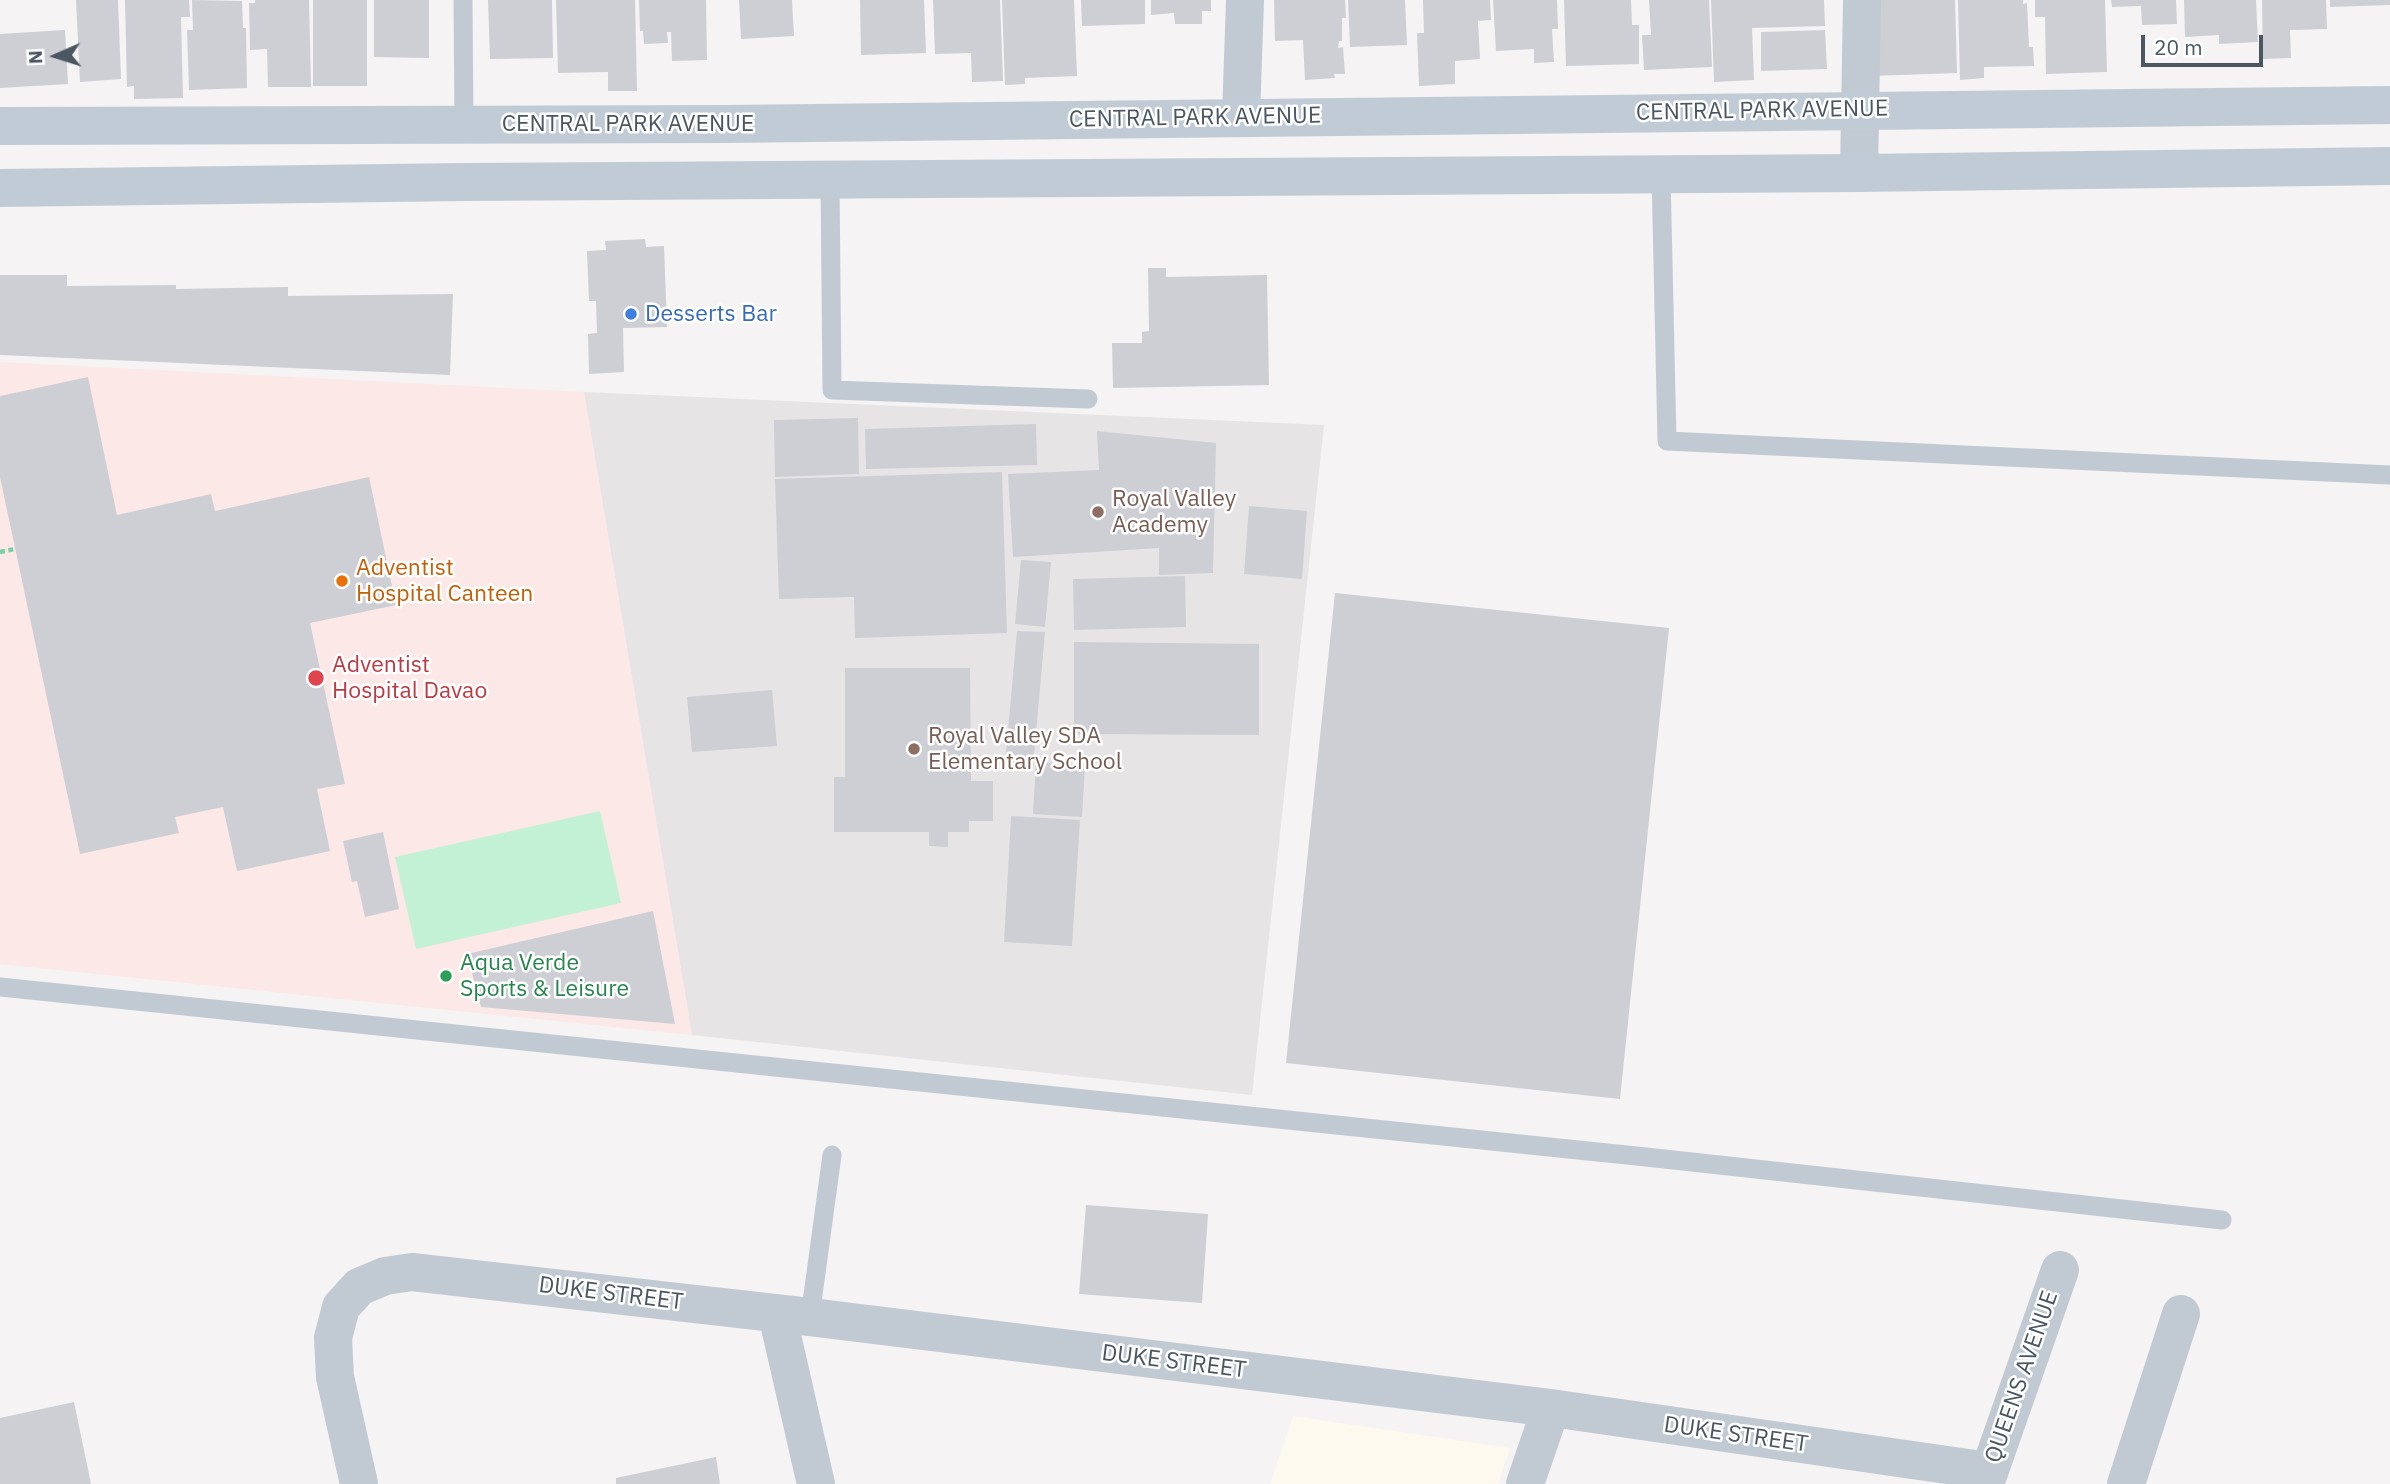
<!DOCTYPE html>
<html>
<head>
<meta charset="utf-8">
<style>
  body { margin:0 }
  #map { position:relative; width:2390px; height:1484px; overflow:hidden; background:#f5f3f3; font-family:"IBM Plex Sans",sans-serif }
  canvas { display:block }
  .north { position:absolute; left:21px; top:21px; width:70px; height:70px; -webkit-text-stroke:5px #fff; paint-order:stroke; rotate:267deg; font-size:19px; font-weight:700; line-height:28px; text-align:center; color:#4a5661 }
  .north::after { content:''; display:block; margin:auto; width:24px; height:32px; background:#4a5661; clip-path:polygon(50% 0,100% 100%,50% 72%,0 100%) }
  .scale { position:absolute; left:2141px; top:35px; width:122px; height:32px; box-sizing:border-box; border:4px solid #4a5661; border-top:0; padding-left:9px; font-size:21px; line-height:24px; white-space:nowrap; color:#4a5661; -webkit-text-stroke:5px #fff; paint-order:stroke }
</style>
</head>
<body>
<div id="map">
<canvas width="2390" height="1484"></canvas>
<div class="north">N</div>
<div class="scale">20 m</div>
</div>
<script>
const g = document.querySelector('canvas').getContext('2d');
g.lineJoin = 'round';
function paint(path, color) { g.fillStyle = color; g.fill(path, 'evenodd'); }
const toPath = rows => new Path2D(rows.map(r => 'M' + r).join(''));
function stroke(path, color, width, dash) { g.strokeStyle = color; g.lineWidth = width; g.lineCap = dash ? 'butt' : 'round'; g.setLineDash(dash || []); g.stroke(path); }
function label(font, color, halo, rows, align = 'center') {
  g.font = font + ' "IBM Plex Sans",sans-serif'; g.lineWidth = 5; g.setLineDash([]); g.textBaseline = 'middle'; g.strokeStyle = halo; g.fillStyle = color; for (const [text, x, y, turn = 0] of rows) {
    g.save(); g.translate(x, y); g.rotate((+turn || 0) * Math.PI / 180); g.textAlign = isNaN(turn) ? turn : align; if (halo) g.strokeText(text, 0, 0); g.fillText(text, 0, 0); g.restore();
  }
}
const commercial = toPath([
  [1293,1416,1510,1448,1498,1484,1270,1484]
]);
const education = toPath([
  [584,392,1324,425,1252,1095,692,1035]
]);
const medical = toPath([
  [0,362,584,392,692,1035,0,964]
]);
const green = toPath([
  [600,811,621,903,416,949,395,857]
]);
const building = toPath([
  [76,0,118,0,121,79,80,82],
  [125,0,189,0,190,17,181,17,183,98,134,99,134,86,127,87],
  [192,0,242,1,243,28,246,28,247,88,189,90,187,30,193,30],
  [255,0,309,0,311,87,268,87,267,49,250,50,249,3,255,3],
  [313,0,367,0,367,86,313,86],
  [374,0,429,0,429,58,374,57],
  [488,0,552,0,553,58,490,59],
  [556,0,635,0,637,91,608,91,608,72,558,73],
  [639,0,706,0,707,60,672,61,671,32,667,32,668,43,644,44,643,31,640,31],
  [739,0,792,0,794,36,741,39],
  [860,0,924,0,926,53,861,55],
  [933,0,1000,0,1003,81,972,82,971,53,935,54],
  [1002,0,1074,0,1077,76,1025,78,1025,84,1005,85],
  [1081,0,1145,0,1145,24,1082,26],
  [1151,0,1211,0,1211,11,1202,11,1202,24,1175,24,1174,13,1151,15],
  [1274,0,1345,0,1346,18,1342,18,1342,41,1339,41,1338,48,1343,47,1345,74,1334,74,1335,78,1305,80,1303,40,1275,41],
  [1348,0,1405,0,1407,45,1350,47],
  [1423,0,1490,0,1491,20,1478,21,1480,59,1455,61,1455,84,1419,86,1417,33,1424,33],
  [1493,0,1557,0,1558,29,1552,29,1554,62,1534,63,1534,49,1496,51],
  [1564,0,1631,0,1632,25,1639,25,1639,64,1566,66],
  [1649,0,1709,0,1712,67,1644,70,1642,35,1651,35],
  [1711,0,1824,0,1825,26,1752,28,1754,80,1714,82],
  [1875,0,1955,0,1957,73,1871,76],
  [1958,0,2023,0,2023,4,2027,3,2029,47,2033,47,2034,66,1984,67,1984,78,1960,80],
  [2035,0,2105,0,2107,72,2046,74,2045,17,2035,17],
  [2111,0,2176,0,2177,24,2142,25,2141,6,2112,7],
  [2184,0,2256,0,2258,42,2219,44,2219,35,2185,37],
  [2262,0,2326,0,2327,29,2290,30,2291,58,2263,59],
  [2330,0,2390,0,2390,5,2330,7],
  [65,30,68,84,0,88,0,34],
  [1825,30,1827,69,1761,71,1761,32],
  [645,239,646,247,664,246,667,327,623,328,624,372,589,374,588,334,597,333,596,301,589,301,587,251,606,250,605,241],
  [1148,268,1166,268,1166,277,1267,275,1269,385,1113,388,1112,343,1142,343,1142,332,1149,331],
  [0,275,67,275,67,286,176,285,176,289,288,287,288,296,453,294,450,375,0,355],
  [88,377,117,515,211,494,215,511,369,477,396,605,310,623,345,784,317,789,330,851,237,871,223,807,175,817,179,833,80,854,0,477,0,396],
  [858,418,859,474,775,477,774,420],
  [1036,424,1037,465,866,469,865,429],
  [1097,431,1216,443,1213,573,1159,575,1159,548,1013,557,1008,474,1099,470],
  [1002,472,1007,633,855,638,854,597,779,599,775,479],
  [1249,506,1307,511,1302,579,1244,574],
  [1021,560,1051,562,1045,627,1015,624],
  [1185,576,1186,627,1074,630,1073,579],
  [1335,593,1669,628,1620,1099,1286,1063],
  [1017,631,1045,632,1033,767,1005,764],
  [1074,642,1259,644,1259,735,1074,734],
  [845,668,970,668,971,781,993,781,993,821,969,821,969,832,948,832,948,847,929,846,929,832,834,832,834,777,845,777],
  [772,690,777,746,692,752,687,697],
  [1036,762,1085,765,1082,817,1033,814],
  [1011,816,1080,820,1072,946,1004,942],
  [383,832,399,909,365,917,357,881,352,882,343,841],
  [653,911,675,1024,481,1007,467,954],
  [1086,1205,1208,1214,1202,1303,1079,1294],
  [74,1402,91,1484,0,1484,0,1418],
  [716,1457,720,1484,616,1484,616,1478]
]);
const path = toPath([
  [0,552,15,549]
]);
const lane = toPath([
  [463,0,464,124],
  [1661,174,1667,441,2390,475],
  [830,180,832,390,1088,399],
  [0,987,1646,1157,2222,1220],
  [810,1317,832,1155]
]);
const street = toPath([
  [1241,117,1245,0],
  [1859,173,1862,0],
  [777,1314,816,1484],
  [359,1484,335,1377,333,1338,341,1307,359,1287,385,1276,412,1272,810,1317,1551,1408,1989,1471],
  [1525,1484,1551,1408],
  [1985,1484,2060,1270],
  [2126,1484,2181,1314]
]);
const secondary = toPath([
  [0,126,727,124,2390,105],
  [0,188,466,182,1859,173,2390,166]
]);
const markers = [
  [631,314,7,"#3f7fe0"],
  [1098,512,7,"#8d6e63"],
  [342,581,7,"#e8710a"],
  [316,678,9,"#e0444e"],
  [914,749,7,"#8d6e63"],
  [446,976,7,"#2e9e5b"]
];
const streetNames = [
  ["CENTRAL PARK AVENUE",1762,111,-1],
  ["CENTRAL PARK AVENUE",1195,118,-1],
  ["CENTRAL PARK AVENUE",628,124],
  ["DUKE STREET",611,1294,7],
  ["DUKE STREET",1174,1362,7],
  ["QUEENS AVENUE",2022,1377,-71],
  ["DUKE STREET",1736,1435,8]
];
const shopNames = [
  ["Desserts Bar",645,314]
];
const educationNames = [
  ["Royal Valley",1112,499],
  ["Academy",1112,525],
  ["Royal Valley SDA",928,736],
  ["Elementary School",928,762]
];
const foodNames = [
  ["Adventist",356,568],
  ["Hospital Canteen",356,594]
];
const healthNames = [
  ["Adventist",332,665],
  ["Hospital Davao",332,691]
];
const leisureNames = [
  ["Aqua Verde",460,963],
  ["Sports & Leisure",460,989]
];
paint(commercial, '#fdf9ef');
paint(education, '#e6e4e5');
paint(medical, '#fce8e6');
paint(green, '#c3f1d5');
paint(building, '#cdcfd5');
stroke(path, '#7ad0a6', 4.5, [5, 3.5]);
stroke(lane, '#c1cad2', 19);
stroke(street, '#c1cad2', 38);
stroke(secondary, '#c1cbd6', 38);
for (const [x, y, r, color] of markers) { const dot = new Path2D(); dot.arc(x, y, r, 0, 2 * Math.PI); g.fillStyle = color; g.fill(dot); stroke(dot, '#fff', 2.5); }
label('23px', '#4a5661', '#fff', streetNames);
label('23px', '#366cbe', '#fff', shopNames, 'left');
label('23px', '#785e54', '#fff', educationNames, 'left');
label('23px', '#c56008', '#fff', foodNames, 'left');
label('23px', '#be3a42', '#fff', healthNames, 'left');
label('23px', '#27864d', '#fff', leisureNames, 'left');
</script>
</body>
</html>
